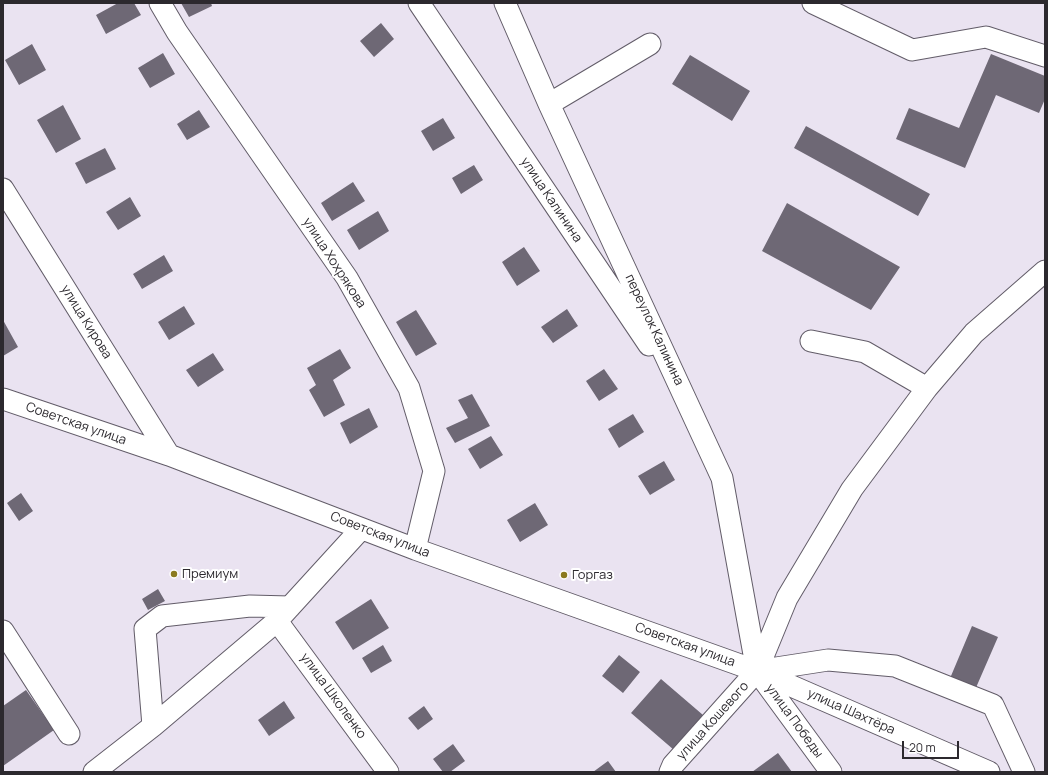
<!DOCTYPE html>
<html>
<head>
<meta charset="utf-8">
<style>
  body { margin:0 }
  #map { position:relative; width:1048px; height:775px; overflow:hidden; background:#eae3f1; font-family:Manrope,sans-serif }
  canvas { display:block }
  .frame { position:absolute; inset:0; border:4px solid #2c292e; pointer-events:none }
  .scale { position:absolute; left:902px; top:741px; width:57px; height:18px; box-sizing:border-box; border:2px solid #2c292e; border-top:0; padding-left:5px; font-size:12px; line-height:14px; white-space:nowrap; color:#2c292e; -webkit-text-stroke:3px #fff; paint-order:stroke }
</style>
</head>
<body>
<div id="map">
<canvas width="1048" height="775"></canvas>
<div class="frame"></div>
<div class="scale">20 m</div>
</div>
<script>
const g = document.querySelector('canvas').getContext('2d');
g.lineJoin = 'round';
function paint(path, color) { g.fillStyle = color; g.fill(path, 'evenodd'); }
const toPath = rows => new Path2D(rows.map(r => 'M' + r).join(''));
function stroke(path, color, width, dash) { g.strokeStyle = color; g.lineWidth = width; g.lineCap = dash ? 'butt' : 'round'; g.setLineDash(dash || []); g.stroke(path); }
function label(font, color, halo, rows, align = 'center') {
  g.font = font + ' Manrope,sans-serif'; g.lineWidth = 4; g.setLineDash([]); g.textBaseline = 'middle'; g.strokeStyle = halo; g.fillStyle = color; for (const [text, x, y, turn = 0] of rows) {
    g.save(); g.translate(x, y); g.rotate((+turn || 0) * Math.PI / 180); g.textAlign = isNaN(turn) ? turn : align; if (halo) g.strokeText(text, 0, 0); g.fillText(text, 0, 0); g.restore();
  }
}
const building = toPath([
  [118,3,134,3,141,15,106,34,96,15],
  [181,3,211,3,212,6,189,17],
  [381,23,394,39,374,57,360,41],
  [32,44,46,70,19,85,5,60],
  [163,53,175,74,150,88,138,68],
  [991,54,1045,76,1045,99,1039,113,996,95,965,168,896,139,909,108,959,128],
  [690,55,750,91,732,121,672,84],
  [63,105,81,139,56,153,37,120],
  [199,110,210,127,187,140,177,124],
  [443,118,455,138,433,151,421,131],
  [806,126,930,194,918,216,794,148],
  [105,148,116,169,86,184,75,163],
  [474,165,483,180,461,194,452,178],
  [353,182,365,201,332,221,321,203],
  [130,197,141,216,118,230,106,212],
  [787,203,900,267,871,310,762,251],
  [378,211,389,231,359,250,347,230],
  [524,247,540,271,517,286,502,262],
  [164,255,173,271,142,289,133,274],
  [184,306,195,324,169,340,158,322],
  [567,309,578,326,553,343,541,327],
  [416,310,437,344,416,356,396,322],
  [3,320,18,347,3,356],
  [340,349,351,368,333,380,345,405,324,417,309,390,316,385,307,368],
  [213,353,224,370,198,387,186,370],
  [604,369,618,389,599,401,586,381],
  [472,394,490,426,455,443,446,428,468,418,458,400],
  [369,408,378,427,350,444,340,423],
  [633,414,644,432,619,448,608,429],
  [491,436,503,455,480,469,468,449],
  [664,461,675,480,650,495,638,476],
  [21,493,33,511,19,521,7,503],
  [535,503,548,525,520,542,507,520],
  [158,589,165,601,148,610,142,599],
  [371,599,389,628,353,650,335,622],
  [972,626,998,637,968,706,943,695],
  [383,645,392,661,371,673,362,658],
  [619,655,640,672,623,693,602,676],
  [661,679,703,715,674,750,631,713],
  [26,690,54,730,3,766,3,706],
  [284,701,295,718,269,736,258,720],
  [424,706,433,719,418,730,408,718],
  [453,744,465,761,450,772,443,772,433,759],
  [778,753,792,772,752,772],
  [608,761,616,772,593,772]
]);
const minor = toPath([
  [160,3,177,32,347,278,409,388,434,471,415,549],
  [419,3,649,345],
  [505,3,549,104,722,478,757,671,831,772],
  [813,3,912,50,986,37,1045,56],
  [549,104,650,44],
  [3,189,169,455],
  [811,341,865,352,927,388],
  [3,399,169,455,415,549,757,671,989,772],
  [277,621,388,772],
  [3,631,69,734],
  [757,671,828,660,895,666,993,705,1024,772],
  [153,726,145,629,162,616,250,606,290,607],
  [94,772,153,726,277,621,361,529],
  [670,772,673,765,757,671,787,598,852,489,927,388,974,333,1045,271]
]);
const markers = [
  [174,574,4,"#8b7a1f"],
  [564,575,4,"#8b7a1f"]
];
const streetNames = [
  ["улица Калинина",551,200,56],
  ["улица Хохрякова",334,263,57],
  ["улица Кирова",86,322,58],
  ["переулок Калинина",654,330,65],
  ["Советская улица",76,424,19],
  ["Советская улица",380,535,21],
  ["Советская улица",685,645,20],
  ["улица Школенко",333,696,54],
  ["улица Шахтёра",851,712,24],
  ["улица Кошевого",713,721,-48],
  ["улица Победы",794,721,54]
];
const poiNames = [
  ["Премиум",182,574],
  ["Горгаз",572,575]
];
paint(building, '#6e6875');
stroke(minor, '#625c68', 23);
stroke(minor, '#fff', 21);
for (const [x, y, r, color] of markers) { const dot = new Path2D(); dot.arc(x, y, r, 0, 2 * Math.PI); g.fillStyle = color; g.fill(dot); stroke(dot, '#fff', 1.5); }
label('13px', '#2c292e', '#fff', streetNames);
label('13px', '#2c292e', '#fff', poiNames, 'left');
</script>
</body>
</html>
